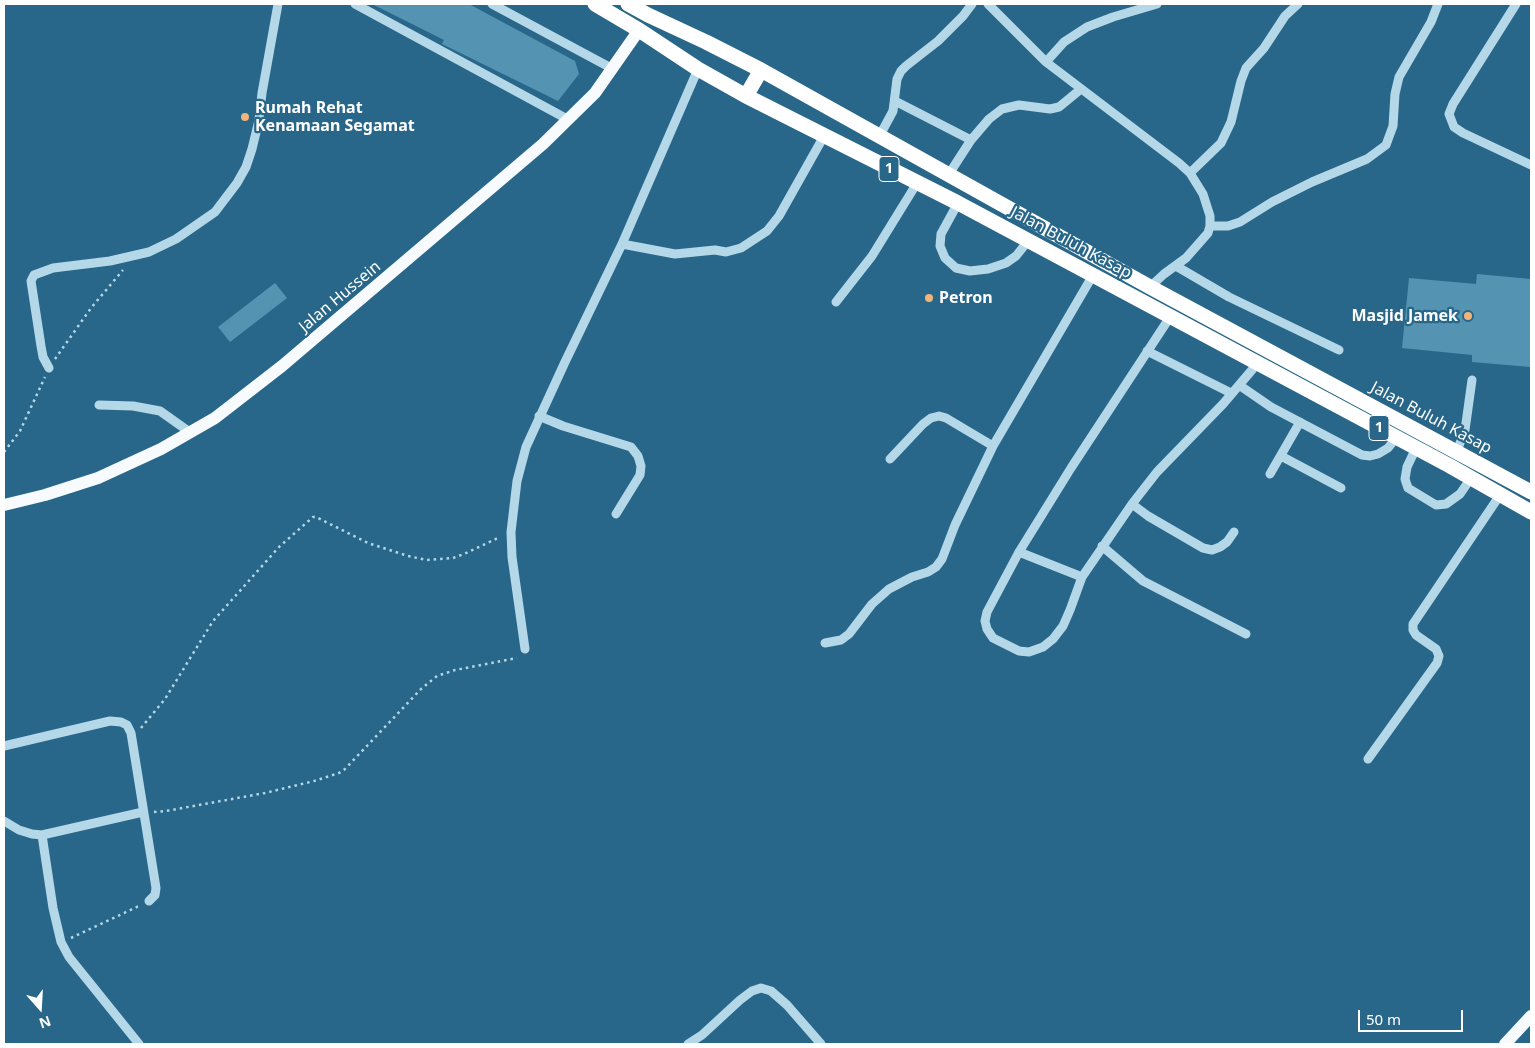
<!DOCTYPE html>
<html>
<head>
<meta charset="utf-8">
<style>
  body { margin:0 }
  #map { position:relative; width:1535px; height:1048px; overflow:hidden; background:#286789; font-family:"Noto Sans",sans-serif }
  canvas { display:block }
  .frame { position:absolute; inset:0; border:5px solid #fff; pointer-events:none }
  .north { position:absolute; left:15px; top:983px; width:50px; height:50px; -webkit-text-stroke:4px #286789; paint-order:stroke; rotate:161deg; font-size:14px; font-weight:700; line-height:20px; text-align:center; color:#fff }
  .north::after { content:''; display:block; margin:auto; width:18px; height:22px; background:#fff; clip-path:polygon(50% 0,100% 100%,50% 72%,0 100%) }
  .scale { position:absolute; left:1358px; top:1010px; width:105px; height:22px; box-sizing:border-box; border:2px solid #fff; border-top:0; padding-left:6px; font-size:15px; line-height:18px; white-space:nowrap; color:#fff; -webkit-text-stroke:4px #286789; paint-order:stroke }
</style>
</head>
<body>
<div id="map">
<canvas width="1535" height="1048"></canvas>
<div class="frame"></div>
<div class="north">N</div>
<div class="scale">50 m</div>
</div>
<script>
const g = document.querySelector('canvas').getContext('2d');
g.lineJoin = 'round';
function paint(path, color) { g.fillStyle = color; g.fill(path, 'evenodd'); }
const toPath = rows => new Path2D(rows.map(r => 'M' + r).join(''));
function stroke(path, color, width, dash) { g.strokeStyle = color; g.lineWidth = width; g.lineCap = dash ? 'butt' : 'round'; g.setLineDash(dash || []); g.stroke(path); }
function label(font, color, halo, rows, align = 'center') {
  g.font = font + ' "Noto Sans",sans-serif'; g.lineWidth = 4.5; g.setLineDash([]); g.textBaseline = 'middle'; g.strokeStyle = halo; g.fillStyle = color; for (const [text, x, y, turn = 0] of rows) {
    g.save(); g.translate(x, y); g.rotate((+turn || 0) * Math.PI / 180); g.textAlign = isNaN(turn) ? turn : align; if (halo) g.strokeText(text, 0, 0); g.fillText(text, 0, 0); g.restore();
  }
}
const building = toPath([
  [372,4,469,4,575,61,579,74,558,101,442,44,444,40],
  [1477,274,1531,279,1530,367,1472,362,1472,355,1402,348,1409,278,1476,284],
  [275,283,287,298,230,342,218,327]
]);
const path = toPath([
  [55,359,91,308,123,270],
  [4,452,20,431,45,377],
  [141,728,165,699,213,621,279,547,313,517,316,517,368,543,408,556,427,560,453,558,464,554,500,537],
  [154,812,166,811,265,793,314,781,339,773,345,769,421,689,437,676,455,670,517,658],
  [71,938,141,905]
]);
const minor = toPath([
  [355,4,569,120],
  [492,4,613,69],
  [988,4,1046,62,1179,163,1190,173,1203,194,1210,216,1210,226,1208,233,1186,258,1164,274,1150,287],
  [1516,4,1453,104,1449,114,1454,127,1463,133,1531,165],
  [1046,62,1064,42,1087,27,1113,17,1157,4],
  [895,101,971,140],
  [879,137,893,111,897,79,901,71,906,66,938,41,963,16,972,4],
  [1190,173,1221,143,1231,122,1241,81,1246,68,1264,48,1285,16,1298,4],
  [949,174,971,140,989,119,1002,109,1019,105,1050,109,1059,107,1081,89],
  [958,203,941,234,940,246,945,258,956,268,970,271,988,269,1006,263,1016,256,1028,241],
  [1210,226,1228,226,1240,222,1272,202,1312,182,1367,159,1386,145,1393,126,1395,94,1399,77,1431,22,1438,4],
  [622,244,675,254,715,250,726,252,741,248,767,231,779,216,824,136],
  [1176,266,1229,297,1339,350],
  [836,302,872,256,917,183],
  [1170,317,1071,468,1019,552,987,612,985,621,987,629,993,638,1019,651,1029,652,1043,647,1053,639,1063,626,1070,610,1082,577,1132,504,1157,472,1223,404,1257,364],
  [1147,351,1231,393],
  [49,368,43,357,41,346,31,281,34,275,53,268,110,261,149,252,176,239,215,212,237,183,246,167,252,149,259,120,262,93,278,4],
  [1239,385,1271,407,1362,455,1370,456,1378,454,1388,448,1396,438],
  [99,405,133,406,160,411,191,433],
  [539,416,563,426,631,447,638,456,641,466,640,475,616,514],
  [1416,448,1407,467,1405,479,1408,488,1436,505,1446,504,1460,494,1471,478],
  [1457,451,1465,430,1472,380],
  [1281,456,1341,488],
  [890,459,923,424,931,418,939,416,946,418,993,446],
  [1270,474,1300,422],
  [1132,504,1148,516,1203,548,1212,550,1220,547,1227,542,1234,532],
  [1102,546,1143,581,1246,634],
  [1019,552,1082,577],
  [825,643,841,640,849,634,872,604,889,589,912,577,928,572,936,567,942,559,955,525,993,446,1093,275],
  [525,649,512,557,511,532,517,481,526,447,565,362,622,244,698,69],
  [4,746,110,721,121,722,127,725,131,733,156,888,155,895,149,901],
  [1368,759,1437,663,1439,656,1436,649,1416,635,1413,630,1413,624,1500,495],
  [4,821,19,830,32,834,42,835,143,812],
  [42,835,53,908,61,942,69,957,139,1044],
  [688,1044,702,1035,740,1000,752,991,761,988,771,991,787,1005,821,1044]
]);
const major = toPath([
  [4,505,45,495,98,478,161,449,215,418,282,366,543,144,595,93,639,30],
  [1505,1044,1531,1016]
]);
const highway = toPath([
  [595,4,639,30,698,69,746,96,958,203,1450,466,1531,512],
  [628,4,648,15,706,42,761,70,1150,287,1531,492],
  [746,96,761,70]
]);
const markers = [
  [245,117,5,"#f1b57b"],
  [929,298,5,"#f1b57b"],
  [1468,316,5,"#f1b57b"]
];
const shields = [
  [889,169,20],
  [1379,428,20]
];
const shieldNames = [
  ["1",889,169],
  ["1",1379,428]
];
const poiNames = [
  ["Rumah Rehat",255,108],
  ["Kenamaan Segamat",255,126],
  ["Petron",939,298],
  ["Masjid Jamek",1458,316,"right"]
];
const streetNames = [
  ["Jalan Buluh Kasap",1071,243,28],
  ["Jalan Hussein",340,297,-40],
  ["Jalan Buluh Kasap",1431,418,28]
];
paint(building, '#5493b2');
stroke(path, '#b5d8e9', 2.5, [2.5, 4]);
stroke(minor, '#b5d8e9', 9);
stroke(major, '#f7fbfe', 12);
stroke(highway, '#fff', 15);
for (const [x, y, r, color] of markers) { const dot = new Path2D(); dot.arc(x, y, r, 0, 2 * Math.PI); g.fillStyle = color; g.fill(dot); stroke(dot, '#286789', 2); }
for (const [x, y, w] of shields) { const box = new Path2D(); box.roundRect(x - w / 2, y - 12.5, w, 25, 4); g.fillStyle = '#286789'; g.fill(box); stroke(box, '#fff', 1); }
label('bold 15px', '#fff', null, shieldNames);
label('bold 16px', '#fff', '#286789', poiNames, 'left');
label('16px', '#fff', '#286789', streetNames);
</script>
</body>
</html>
